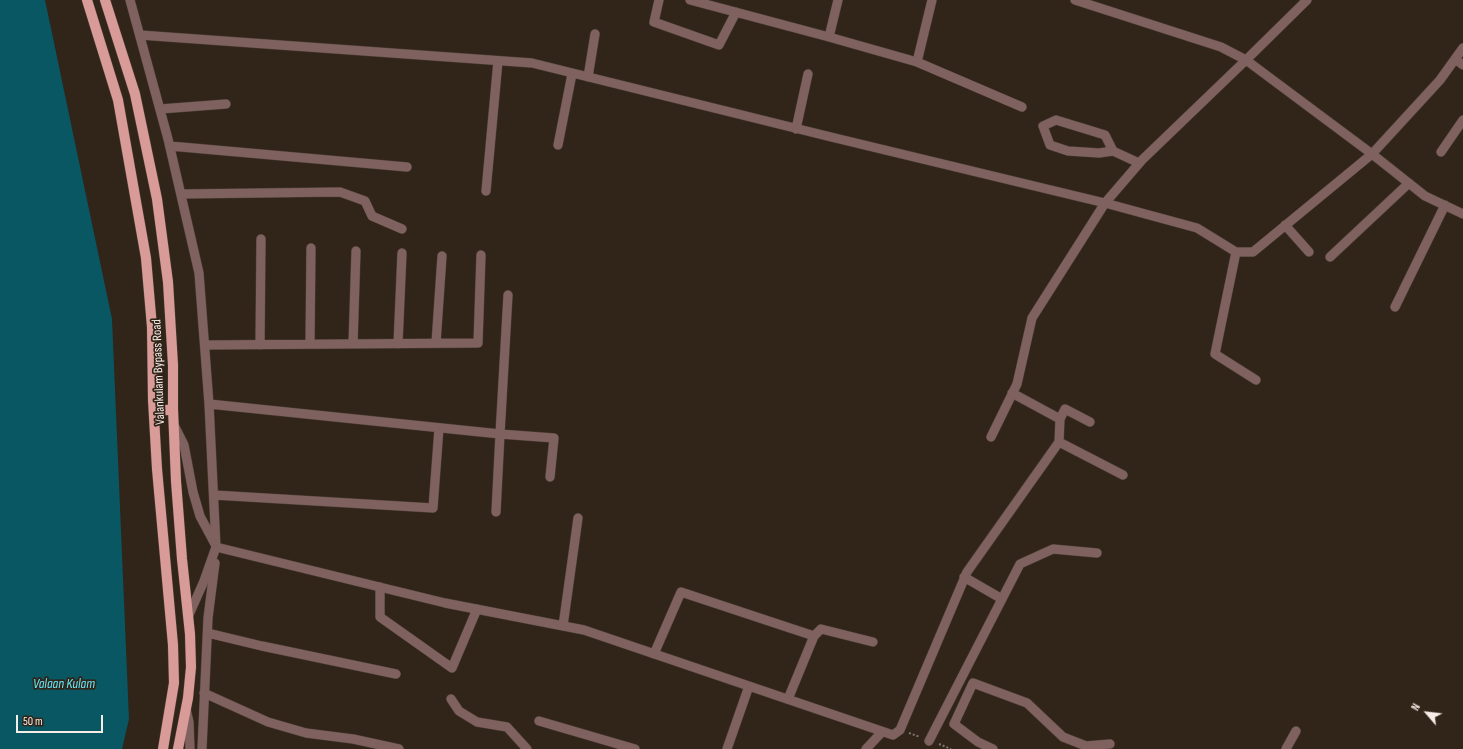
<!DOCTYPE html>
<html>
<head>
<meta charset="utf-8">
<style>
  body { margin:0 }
  #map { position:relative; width:1463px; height:749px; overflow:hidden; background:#312419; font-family:"Sofia Sans Condensed",sans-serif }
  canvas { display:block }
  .north { position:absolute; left:1407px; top:693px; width:40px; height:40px; -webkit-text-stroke:3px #312419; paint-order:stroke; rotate:298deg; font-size:11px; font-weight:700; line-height:16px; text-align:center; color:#f6ede6 }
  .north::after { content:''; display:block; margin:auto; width:14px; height:18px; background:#f6ede6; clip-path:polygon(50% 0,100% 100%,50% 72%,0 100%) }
  .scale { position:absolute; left:16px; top:715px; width:87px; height:18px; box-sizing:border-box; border:2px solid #f6ede6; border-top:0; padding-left:5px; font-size:12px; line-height:14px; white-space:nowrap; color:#f6ede6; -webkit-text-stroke:3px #312419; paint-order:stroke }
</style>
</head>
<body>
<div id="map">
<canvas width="1463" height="749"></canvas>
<div class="north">N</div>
<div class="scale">50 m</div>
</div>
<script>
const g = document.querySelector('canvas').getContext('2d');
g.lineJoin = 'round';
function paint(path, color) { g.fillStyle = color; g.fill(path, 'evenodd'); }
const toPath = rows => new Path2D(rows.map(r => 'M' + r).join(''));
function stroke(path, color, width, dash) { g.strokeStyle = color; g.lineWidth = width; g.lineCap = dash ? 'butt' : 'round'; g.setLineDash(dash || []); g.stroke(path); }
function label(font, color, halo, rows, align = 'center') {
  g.font = font + ' "Sofia Sans Condensed",sans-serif'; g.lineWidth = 3.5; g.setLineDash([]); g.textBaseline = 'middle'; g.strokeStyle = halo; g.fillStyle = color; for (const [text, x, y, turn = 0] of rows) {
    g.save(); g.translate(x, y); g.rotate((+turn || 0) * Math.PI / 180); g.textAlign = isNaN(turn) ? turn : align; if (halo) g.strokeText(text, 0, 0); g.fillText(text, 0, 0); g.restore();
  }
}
const water = toPath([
  [0,0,45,0,112,319,129,719,122,749,0,749]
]);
const path = toPath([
  [909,733,920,737],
  [939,744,951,749]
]);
const minor = toPath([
  [130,0,168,139,199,273,209,404,216,547],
  [659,0,654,22,719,45,736,12],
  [690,0,829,37,838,0],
  [1307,0,1246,60,1372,154,1425,196,1463,214],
  [140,35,532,63,831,137,1105,203,1197,228,1236,252,1253,252,1372,154,1440,80,1463,48],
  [829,37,917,62,1022,107],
  [1455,59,1463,65],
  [917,62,932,0],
  [588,77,595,34],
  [160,109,226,104],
  [796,129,808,74],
  [558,145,572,74],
  [170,146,407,167],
  [1113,151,1105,135,1056,120,1043,126,1050,145,1068,151,1099,153,1113,151,1139,163],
  [1441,152,1463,120],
  [486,191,498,61],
  [181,194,340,192,365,201,372,216,402,229],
  [1285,225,1309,252],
  [1236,252,1215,354,1256,380],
  [1330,257,1409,183],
  [508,295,500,434,554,438,550,477],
  [1395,307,1445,205],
  [436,343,442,256],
  [310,344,311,248],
  [353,344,356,251],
  [398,344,402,253],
  [205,345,478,343,481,255],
  [260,345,261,239],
  [209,404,500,434,496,512],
  [1060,419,1065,409,1090,422],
  [174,425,184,445,193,492,200,516,215,544],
  [991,437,1017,384,1032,318,1105,203,1142,160,1246,60,1221,47,1075,0],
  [1059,442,1123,475],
  [214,495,433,508,439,428],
  [964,577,1002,599],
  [380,587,380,617,452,668,477,609],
  [188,617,204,581,216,547,445,603,584,630,893,735,900,730,967,572,1059,442,1060,419,1012,393],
  [563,626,578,518],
  [208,633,262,646,396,674],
  [654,654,681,592,814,636],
  [204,693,268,722,306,733,353,739,399,749],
  [451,699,459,711,477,722,507,727,527,749],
  [788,699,814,636,821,629,873,642],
  [186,709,189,722,190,749],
  [539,721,635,749],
  [929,741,1020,564,1053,549,1097,553],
  [202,749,208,618,215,563],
  [727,749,749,686],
  [866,749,882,732],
  [993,749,978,742,954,724,973,683,1027,703,1063,737,1086,746,1110,744],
  [1286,749,1296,731]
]);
const primary = toPath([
  [87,0,118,100,146,258,152,327,153,400,157,469,173,645,174,683,163,749],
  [105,0,135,94,157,199,168,282,173,365,173,409,176,481,182,559,190,634,191,667,188,698,178,749],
  [154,412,173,409]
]);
const streetNames = [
  ["Valankulam Bypass Road",159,372,-92]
];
const waterNames = [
  ["Valaan Kulam",64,684]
];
paint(water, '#095762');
stroke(minor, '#4d4036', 10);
stroke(primary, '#4d4036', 11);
stroke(path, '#83776e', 2, [2, 2]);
stroke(minor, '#7f615f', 9);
stroke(primary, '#d89b97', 10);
label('13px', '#f6ede6', '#312419', streetNames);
label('italic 14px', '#64e7fa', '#312419', waterNames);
</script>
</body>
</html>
